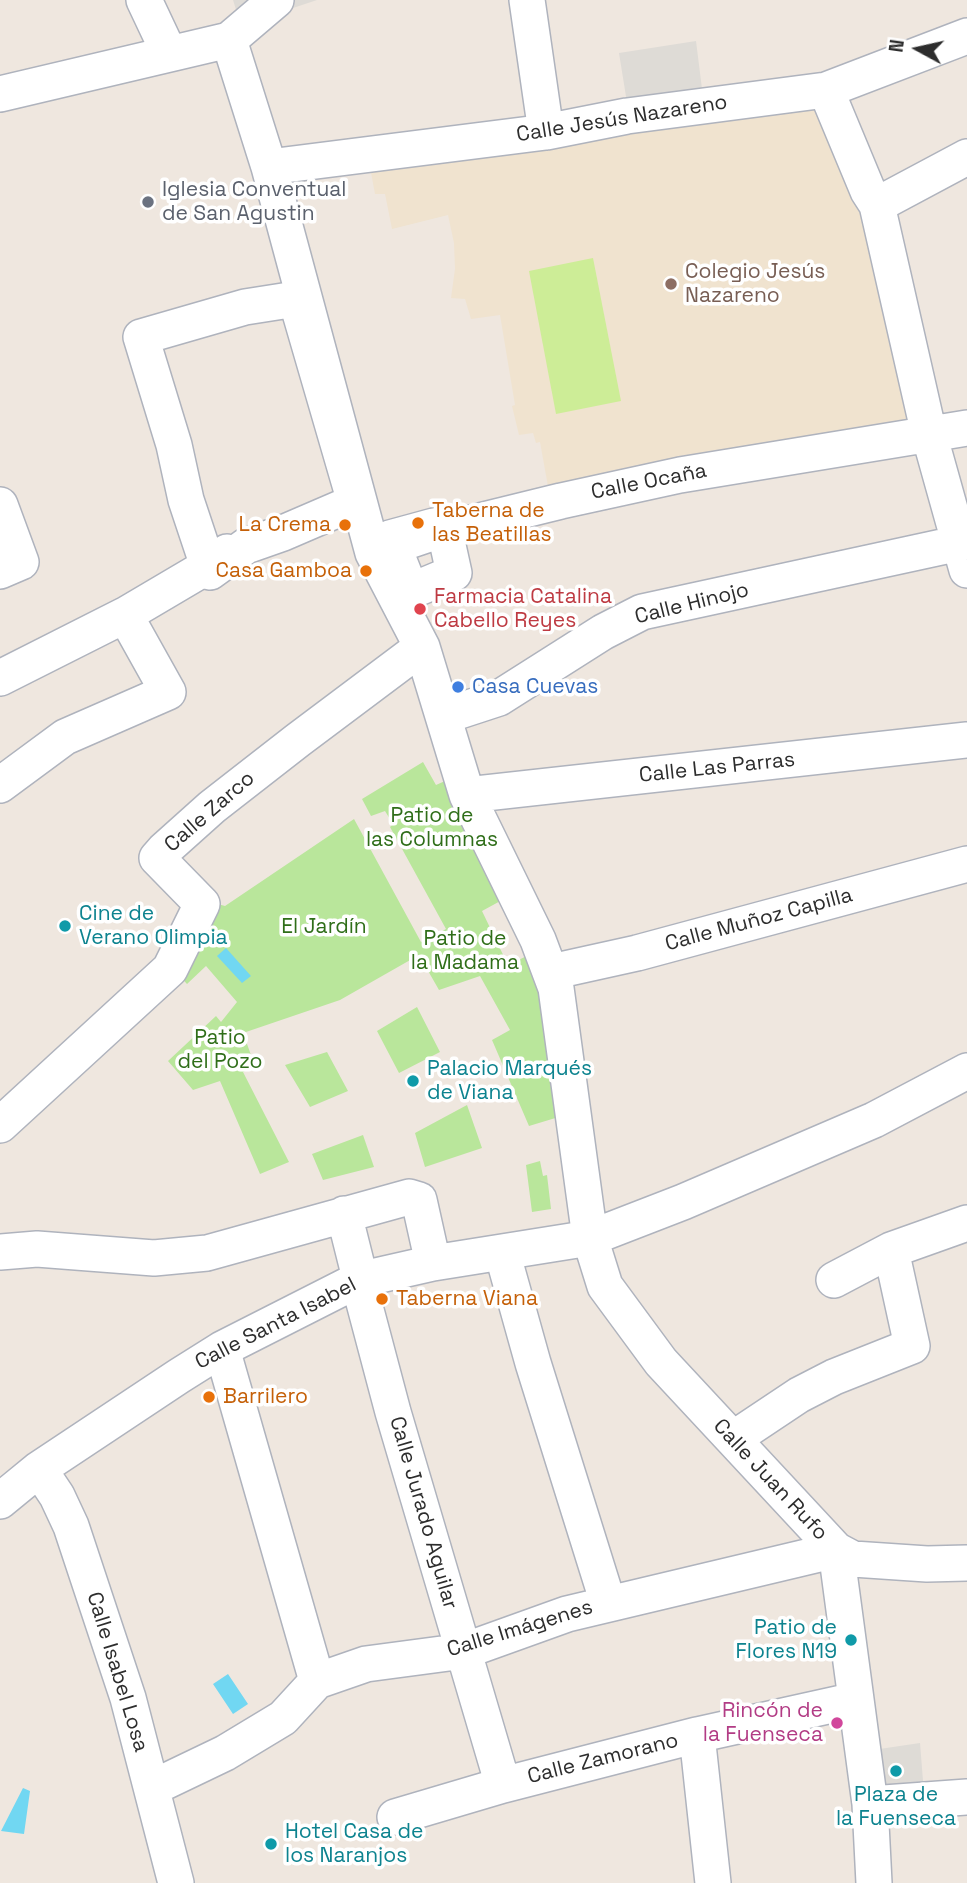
<!DOCTYPE html>
<html>
<head>
<meta charset="utf-8">
<style>
  body { margin:0 }
  #map { position:relative; width:967px; height:1883px; overflow:hidden; background:#efe7df; font-family:"Space Grotesk",sans-serif }
  canvas { display:block }
  .north { position:absolute; left:883px; top:14px; width:70px; height:70px; -webkit-text-stroke:5px #fff; paint-order:stroke; rotate:278deg; font-size:19px; font-weight:700; line-height:28px; text-align:center; color:#2d2d2d }
  .north::after { content:''; display:block; margin:auto; width:24px; height:32px; background:#2d2d2d; clip-path:polygon(50% 0,100% 100%,50% 72%,0 100%) }
</style>
</head>
<body>
<div id="map">
<canvas width="967" height="1883"></canvas>
<div class="north">N</div>
</div>
<script>
const g = document.querySelector('canvas').getContext('2d');
g.lineJoin = 'round';
function paint(path, color) { g.fillStyle = color; g.fill(path, 'evenodd'); }
const toPath = rows => new Path2D(rows.map(r => 'M' + r).join(''));
function stroke(path, color, width, dash) { g.strokeStyle = color; g.lineWidth = width; g.lineCap = dash ? 'butt' : 'round'; g.setLineDash(dash || []); g.stroke(path); }
function label(font, color, halo, rows, align = 'center') {
  g.font = font + ' "Space Grotesk",sans-serif'; g.lineWidth = 7; g.setLineDash([]); g.textBaseline = 'middle'; g.strokeStyle = halo; g.fillStyle = color; for (const [text, x, y, turn = 0] of rows) {
    g.save(); g.translate(x, y); g.rotate((+turn || 0) * Math.PI / 180); g.textAlign = isNaN(turn) ? turn : align; if (halo) g.strokeText(text, 0, 0); g.fillText(text, 0, 0); g.restore();
  }
}
const education = toPath([
  [822,94,875,210,916,432,549,492,540,442,536,443,533,433,519,435,512,406,515,405,500,315,471,319,465,299,451,298,455,269,454,243,448,215,392,229,385,194,375,194,370,167]
]);
const green = toPath([
  [423,762,436,785,454,777,504,899,482,911,508,965,533,953,562,1116,529,1126,492,1040,510,1030,480,976,439,990,419,955,340,1000,243,1033,255,1066,243,1072,289,1162,260,1174,220,1081,193,1090,168,1061,216,1016,221,1022,237,1002,206,966,187,984,174,970,214,903,225,906,354,819,421,942,446,929,390,827,393,824,385,811,371,816,362,799],
  [417,1007,440,1052,399,1073,377,1031],
  [327,1052,348,1091,310,1107,285,1065],
  [467,1105,482,1148,425,1167,415,1133],
  [363,1135,374,1167,323,1180,312,1154],
  [540,1161,543,1176,547,1175,551,1209,532,1212,526,1165]
]);
const pitch = toPath([
  [593,258,621,401,556,414,529,271]
]);
const plaza = toPath([
  [233,0,317,0,275,14,242,29],
  [696,41,705,113,628,109,619,53],
  [920,1743,925,1806,879,1810,866,1751]
]);
const water = toPath([
  [226,948,251,976,242,983,217,956],
  [228,1674,248,1704,233,1714,213,1684],
  [23,1788,30,1791,24,1834,1,1831]
]);
const minor = toPath([
  [144,0,169,53],
  [527,0,546,132],
  [229,40,269,167,373,553,422,647,467,795,538,940,556,988,590,1238,605,1286,661,1362,836,1550,870,1804,874,1883],
  [826,90,868,191,877,205],
  [0,94,229,40,276,0],
  [967,157,877,205,929,434,967,570],
  [269,167,546,132,627,116,826,90,967,36],
  [296,299,355,502,283,533,246,546,210,572,186,500,174,445,141,337,245,307,296,299],
  [0,505,21,562,0,571],
  [434,526,435,532,447,541,454,573,411,591,390,538,434,526],
  [373,553,435,532,561,501,680,475,967,428],
  [0,678,125,615,208,566,227,552],
  [444,716,499,698,603,632,642,612,960,543],
  [0,785,65,737,168,692,125,615],
  [467,795,967,740],
  [551,972,637,953,967,864],
  [0,1125,170,969,202,904,157,858,164,850,212,807,298,740,422,647],
  [344,1214,358,1270,358,1280,393,1412,503,1785],
  [0,1252,37,1249,154,1258,207,1253,409,1197,419,1200,433,1263],
  [502,1252,533,1363,608,1603],
  [834,1280,891,1250,967,1223],
  [222,1349,317,1681],
  [733,1439,799,1395,834,1377,912,1346,891,1250],
  [39,1469,57,1496,71,1526,128,1698,176,1883],
  [0,1501,39,1469,179,1376,222,1349,358,1280,433,1263,590,1238,683,1202,874,1120,967,1071],
  [697,1735,713,1883],
  [152,1788,225,1753,283,1718,317,1681,366,1664,464,1651,567,1614,836,1550,853,1559,927,1564,967,1563],
  [870,1804,967,1797],
  [395,1817,503,1785,697,1735,855,1700]
]);
const markers = [
  [148,202,7,"#6b7280"],
  [671,284,7,"#8d6e63"],
  [418,523,7,"#e8710a"],
  [345,525,7,"#e8710a"],
  [366,571,7,"#e8710a"],
  [420,609,7,"#e0444e"],
  [458,687,7,"#3f7fe0"],
  [65,926,7,"#0f9aa8"],
  [413,1081,7,"#0f9aa8"],
  [382,1299,7,"#e8710a"],
  [209,1397,7,"#e8710a"],
  [851,1640,7,"#0f9aa8"],
  [837,1723,7,"#d1479c"],
  [896,1771,7,"#0f9aa8"],
  [271,1844,7,"#0f9aa8"]
];
const streetNames = [
  ["Calle Jesús Nazareno",622,119,-9],
  ["Calle Ocaña",649,482,-11],
  ["Calle Hinojo",692,604,-14],
  ["Calle Las Parras",717,768,-6],
  ["Calle Zarco",210,812,-41],
  ["Calle Muñoz Capilla",759,920,-15],
  ["Calle Santa Isabel",276,1324,-27],
  ["Calle Juan Rufo",770,1480,47],
  ["Calle Jurado Aguilar",423,1513,74],
  ["Calle Imágenes",520,1629,-17],
  ["Calle Isabel Losa",117,1672,73],
  ["Calle Zamorano",603,1759,-14]
];
const worshipNames = [
  ["Iglesia Conventual",162,190],
  ["de San Agustin",162,214]
];
const educationNames = [
  ["Colegio Jesús",685,272],
  ["Nazareno",685,296]
];
const foodNames = [
  ["Taberna de",432,511],
  ["las Beatillas",432,535],
  ["La Crema",331,525,"right"],
  ["Casa Gamboa",352,571,"right"],
  ["Taberna Viana",396,1299],
  ["Barrilero",223,1397]
];
const healthNames = [
  ["Farmacia Catalina",434,597],
  ["Cabello Reyes",434,621]
];
const shopNames = [
  ["Casa Cuevas",472,687]
];
const parkNames = [
  ["Patio de",432,816],
  ["las Columnas",432,840],
  ["El Jardín",324,927],
  ["Patio de",465,939],
  ["la Madama",465,963],
  ["Patio",220,1038],
  ["del Pozo",220,1062]
];
const cultureNames = [
  ["Cine de",79,914],
  ["Verano Olimpia",79,938],
  ["Palacio Marqués",427,1069],
  ["de Viana",427,1093],
  ["Patio de",837,1628,"right"],
  ["Flores N19",837,1652,"right"],
  ["Plaza de",896,1795,"center"],
  ["la Fuenseca",896,1819,"center"],
  ["Hotel Casa de",285,1832],
  ["los Naranjos",285,1856]
];
const hotelNames = [
  ["Rincón de",823,1711],
  ["la Fuenseca",823,1735]
];
paint(education, '#f0e3cf');
paint(green, '#b9e69b');
paint(pitch, '#cded97');
paint(plaza, '#dedbd6');
paint(water, '#71d7f2');
stroke(minor, '#afb3bd', 38);
stroke(minor, '#fff', 35);
for (const [x, y, r, color] of markers) { const dot = new Path2D(); dot.arc(x, y, r, 0, 2 * Math.PI); g.fillStyle = color; g.fill(dot); stroke(dot, '#fff', 2.5); }
label('21px', '#2d2d2d', '#fff', streetNames);
label('21px', '#5b616d', '#fff', worshipNames, 'left');
label('21px', '#785e54', '#fff', educationNames, 'left');
label('21px', '#c56008', '#fff', foodNames, 'left');
label('21px', '#be3a42', '#fff', healthNames, 'left');
label('21px', '#366cbe', '#fff', shopNames, 'left');
label('21px', '#2f6e19', '#fff', parkNames);
label('21px', '#0d838f', '#fff', cultureNames, 'left');
label('21px', '#b23c85', '#fff', hotelNames, 'right');
</script>
</body>
</html>
